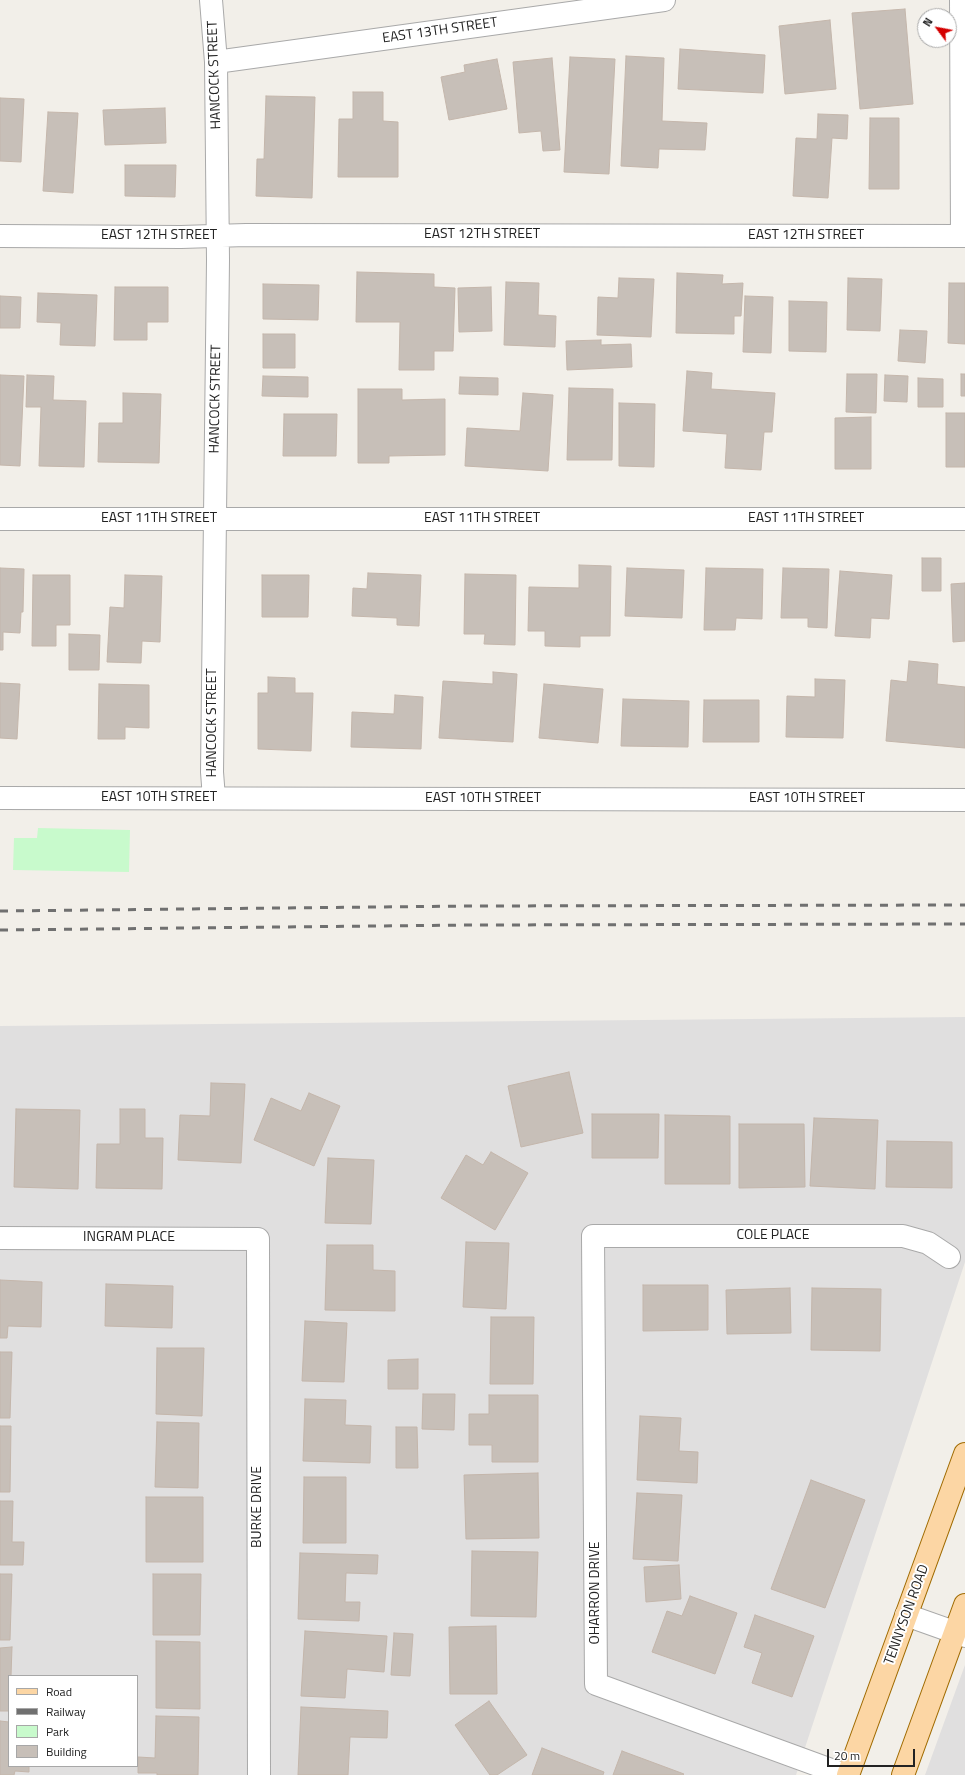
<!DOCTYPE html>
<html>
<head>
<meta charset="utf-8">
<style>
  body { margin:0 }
  #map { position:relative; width:965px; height:1775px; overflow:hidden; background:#f2efe9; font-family:"Titillium Web",sans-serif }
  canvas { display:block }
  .legend { position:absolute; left:8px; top:1675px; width:130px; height:92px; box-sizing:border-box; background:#fff; border:1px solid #a7a7a7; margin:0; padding:5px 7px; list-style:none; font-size:12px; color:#222 }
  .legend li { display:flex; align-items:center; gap:8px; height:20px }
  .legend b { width:20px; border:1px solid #a7a7a7 }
  .north { position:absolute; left:917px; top:8px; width:40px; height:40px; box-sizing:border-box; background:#fff; border:1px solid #a7a7a7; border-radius:50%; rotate:302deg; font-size:11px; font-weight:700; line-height:16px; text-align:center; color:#222 }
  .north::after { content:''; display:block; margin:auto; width:14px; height:18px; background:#d40000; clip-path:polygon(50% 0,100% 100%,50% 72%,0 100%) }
  .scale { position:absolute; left:827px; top:1749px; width:88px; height:18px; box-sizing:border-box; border:2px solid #222; border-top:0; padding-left:5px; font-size:12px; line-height:14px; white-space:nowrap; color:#222; -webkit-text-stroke:3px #fff; paint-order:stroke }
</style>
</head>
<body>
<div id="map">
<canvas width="965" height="1775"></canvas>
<ul class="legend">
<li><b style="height:5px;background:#fcd6a4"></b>Road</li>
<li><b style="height:5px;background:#707070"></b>Railway</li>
<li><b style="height:11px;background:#c8facc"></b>Park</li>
<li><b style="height:11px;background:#c7bfb8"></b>Building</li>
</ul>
<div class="north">N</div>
<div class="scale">20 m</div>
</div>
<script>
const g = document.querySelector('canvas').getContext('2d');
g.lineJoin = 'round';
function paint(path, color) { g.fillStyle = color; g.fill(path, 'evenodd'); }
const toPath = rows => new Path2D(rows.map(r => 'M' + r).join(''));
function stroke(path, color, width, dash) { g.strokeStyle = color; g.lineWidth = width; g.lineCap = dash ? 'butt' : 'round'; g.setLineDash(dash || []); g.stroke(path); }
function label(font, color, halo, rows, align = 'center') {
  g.font = font + ' "Titillium Web",sans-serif'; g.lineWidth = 4; g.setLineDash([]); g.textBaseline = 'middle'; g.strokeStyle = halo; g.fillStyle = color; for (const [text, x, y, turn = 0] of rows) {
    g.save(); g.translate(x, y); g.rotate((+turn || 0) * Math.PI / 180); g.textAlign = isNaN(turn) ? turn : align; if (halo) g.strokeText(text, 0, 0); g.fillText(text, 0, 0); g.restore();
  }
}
const residential = toPath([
  [965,1017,965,1262,796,1775,0,1775,0,1026],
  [9,1676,137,1676,137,1766,9,1766],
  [965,1665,965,1775,925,1775]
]);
const park = toPath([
  [38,828,130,830,129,872,13,870,14,838,37,838]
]);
const building = toPath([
  [905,9,913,104,860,109,852,13,905,9],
  [830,20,836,89,785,94,779,26,830,20],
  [680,49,765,55,763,93,678,89,680,49],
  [626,56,664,58,662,121,707,123,705,150,659,149,658,168,621,166,626,56],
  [570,57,615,59,609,174,564,172,570,57],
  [552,58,560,150,543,151,541,131,519,133,513,62,552,58],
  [497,59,507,109,449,120,441,77,465,72,464,65,497,59],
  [353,92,383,92,383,121,398,122,398,177,338,177,339,119,353,119,353,92],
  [266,96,315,97,312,198,256,196,257,159,264,159,266,96],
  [0,98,24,99,21,162,0,161,0,98],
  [165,108,166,143,105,145,103,110,165,108],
  [48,112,78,113,73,193,43,191,48,112],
  [818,114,848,115,847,139,832,138,828,198,793,196,796,138,817,139,818,114],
  [870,118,899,118,899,189,869,189,870,118],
  [125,165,176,165,175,197,125,196,125,165],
  [357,272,434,274,434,287,455,288,453,351,434,351,434,370,399,370,400,322,356,322,357,272],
  [677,273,723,275,722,284,743,283,741,316,734,316,734,334,676,333,677,273],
  [619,278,654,279,651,337,597,335,598,297,618,298,619,278],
  [848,278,882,279,880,331,847,330,848,278],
  [506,282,539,283,538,315,556,316,555,347,504,345,506,282],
  [949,283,965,283,965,344,948,343,949,283],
  [263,284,319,285,318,320,263,319,263,284],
  [115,287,168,287,168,322,147,322,147,340,114,340,115,287],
  [491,287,492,331,459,332,458,288,491,287],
  [38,293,97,295,95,346,60,345,61,323,37,322,38,293],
  [0,296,21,297,20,328,0,328,0,296],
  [745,296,773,297,771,353,743,352,745,296],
  [789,301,827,302,826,352,789,351,789,301],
  [900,330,927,331,925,363,898,361,900,330],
  [263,334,295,334,295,368,263,368,263,334],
  [601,340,601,345,631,344,632,367,567,370,566,341,601,340],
  [687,371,712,373,711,389,775,393,772,432,764,432,761,470,725,468,727,434,683,431,687,371],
  [847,374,877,374,876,413,846,412,847,374],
  [961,374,965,374,965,396,961,396,961,374],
  [0,375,24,376,20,466,0,465,0,375],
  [27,375,54,376,53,400,86,401,84,467,39,466,41,407,26,407,27,375],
  [885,375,908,376,907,402,884,401,885,375],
  [263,376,308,377,308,397,262,396,263,376],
  [460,377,498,378,498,395,459,394,460,377],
  [918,378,943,379,943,407,918,407,918,378],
  [569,388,613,389,612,460,567,460,569,388],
  [358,389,402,389,402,400,445,399,445,455,389,456,389,463,358,463,358,389],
  [123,393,161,394,159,463,98,462,99,423,123,423,123,393],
  [523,393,553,395,548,471,465,466,467,428,520,431,523,393],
  [619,403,655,404,654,467,619,466,619,403],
  [946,413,965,413,965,467,946,467,946,413],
  [284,414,337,414,336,456,283,456,284,414],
  [871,417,871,469,835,469,835,418,871,417],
  [922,558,941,558,941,591,922,591,922,558],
  [579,565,611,566,610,636,580,636,580,647,545,646,545,631,528,631,529,587,579,588,579,565],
  [0,568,24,569,23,612,21,612,20,633,3,632,3,650,0,650,0,568],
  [627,568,684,570,682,618,625,616,627,568],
  [706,568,763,569,762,619,736,618,735,630,704,630,706,568],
  [783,568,829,569,827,628,808,627,808,618,781,618,783,568],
  [840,571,892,575,889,619,871,618,870,638,835,636,840,571],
  [368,573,421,575,419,626,397,625,397,618,352,616,353,588,367,589,368,573],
  [465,574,516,575,515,645,484,644,485,634,464,634,465,574],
  [33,575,70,575,70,625,56,625,56,646,32,646,33,575],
  [125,575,162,576,160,642,142,641,141,663,107,662,110,607,124,608,125,575],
  [262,575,309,575,308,617,262,617,262,575],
  [965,583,965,641,953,642,951,584,965,583],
  [69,634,100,635,99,670,69,670,69,634],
  [909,661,938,664,937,684,965,687,965,748,886,741,891,680,907,682,909,661],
  [493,672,517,674,513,742,439,738,443,681,493,684,493,672],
  [268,677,295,678,295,693,313,693,311,751,258,749,258,693,268,693,268,677],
  [815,679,845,680,843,738,786,737,787,696,815,697,815,679],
  [0,683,20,684,17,739,0,738,0,683],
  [99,684,149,685,149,728,125,727,125,739,98,739,99,684],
  [544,684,603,689,598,743,539,738,544,684],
  [395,695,423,697,421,749,351,747,352,712,394,714,395,695],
  [623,699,689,701,688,747,621,746,623,699],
  [704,700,759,700,759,742,703,742,704,700],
  [569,1072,583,1133,521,1147,508,1086,569,1072],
  [211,1083,245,1084,241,1163,178,1160,180,1115,210,1116,211,1083],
  [309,1093,340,1106,314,1166,254,1140,271,1098,301,1111,309,1093],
  [16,1109,80,1110,78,1189,14,1187,16,1109],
  [120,1109,145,1109,145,1138,163,1138,162,1189,96,1188,97,1144,120,1144,120,1109],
  [592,1114,659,1114,658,1158,592,1158,592,1114],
  [665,1115,730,1116,730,1184,665,1184,665,1115],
  [814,1118,878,1120,875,1189,810,1186,814,1118],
  [739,1124,804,1124,805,1187,739,1188,739,1124],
  [887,1141,952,1142,952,1188,886,1187,887,1141],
  [491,1152,528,1173,495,1230,441,1198,466,1155,483,1165,491,1152],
  [328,1158,374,1160,371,1224,325,1223,328,1158],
  [466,1242,509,1243,506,1309,463,1307,466,1242],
  [327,1245,373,1245,373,1270,395,1271,395,1311,325,1310,327,1245],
  [0,1280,42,1282,41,1327,8,1326,7,1338,0,1338,0,1280],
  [106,1284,173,1286,172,1328,105,1326,106,1284],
  [643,1285,708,1285,708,1330,643,1331,643,1285],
  [790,1288,791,1333,727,1334,726,1290,790,1288],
  [812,1288,881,1289,880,1351,811,1350,812,1288],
  [491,1317,534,1317,533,1384,490,1384,491,1317],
  [305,1321,347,1323,344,1382,302,1381,305,1321],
  [157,1348,204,1348,202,1416,156,1414,157,1348],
  [0,1352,12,1352,10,1418,0,1418,0,1352],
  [418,1359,418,1389,388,1389,388,1360,418,1359],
  [423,1394,455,1394,454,1430,422,1429,423,1394],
  [489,1395,538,1395,538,1462,492,1462,492,1445,469,1445,469,1414,489,1414,489,1395],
  [305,1399,346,1400,345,1425,371,1426,370,1463,303,1461,305,1399],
  [640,1416,681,1418,679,1451,698,1452,697,1483,637,1480,640,1416],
  [157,1422,199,1423,198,1488,155,1487,157,1422],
  [0,1426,11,1426,10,1492,0,1492,0,1426],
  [396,1427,417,1427,418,1468,396,1468,396,1427],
  [538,1473,539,1538,466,1539,464,1475,538,1473],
  [304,1477,346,1477,346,1543,303,1543,304,1477],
  [811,1480,865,1500,825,1608,771,1589,811,1480],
  [637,1493,682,1495,678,1561,633,1559,637,1493],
  [146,1497,203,1497,203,1562,146,1562,146,1497],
  [0,1501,13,1501,12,1542,24,1542,23,1565,0,1565,0,1501],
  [472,1551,538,1552,536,1617,471,1616,472,1551],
  [300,1553,378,1555,377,1574,346,1573,345,1602,360,1602,359,1621,298,1619,300,1553],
  [679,1565,681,1599,646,1602,644,1567,679,1565],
  [0,1574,12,1574,10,1640,0,1640,0,1574],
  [153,1574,201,1574,200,1635,153,1635,153,1574],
  [690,1596,737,1613,715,1674,652,1652,667,1611,682,1616,690,1596],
  [755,1615,814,1636,792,1697,752,1683,762,1653,744,1647,755,1615],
  [496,1626,497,1694,450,1694,449,1627,496,1626],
  [305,1631,387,1636,384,1672,347,1669,345,1698,301,1696,305,1631],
  [394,1633,413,1634,410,1676,391,1675,394,1633],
  [156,1641,200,1642,200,1709,156,1708,156,1641],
  [12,1647,11,1676,9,1676,9,1711,0,1711,0,1648,12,1647],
  [489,1701,527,1755,497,1775,490,1775,455,1725,489,1701],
  [301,1707,388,1711,387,1738,350,1737,348,1775,298,1775,301,1707],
  [156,1716,199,1717,198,1775,157,1775,157,1773,138,1773,138,1757,155,1758,156,1716],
  [0,1721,9,1722,9,1766,29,1766,29,1772,15,1771,14,1775,0,1775,0,1721],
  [542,1748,604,1772,603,1775,532,1775,542,1748],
  [622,1751,684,1774,683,1775,613,1775,622,1751]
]);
const minor = toPath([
  [211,0,216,62,218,260,212,772,214,798],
  [961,0,962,236],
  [216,62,664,0],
  [0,236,181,237,246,235,965,236],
  [0,519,965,519],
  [0,798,965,800],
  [0,1238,258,1239,259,1775],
  [906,1615,965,1636],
  [845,1775,596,1684,593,1236,903,1236,928,1243,949,1257]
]);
const major = toPath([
  [848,1775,965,1454],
  [903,1775,965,1605]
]);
const rail = toPath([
  [0,911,469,906,965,905],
  [0,930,469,925,965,924]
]);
const streetNames = [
  ["EAST 13TH STREET",440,31,-8],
  ["HANCOCK STREET",215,75,-92],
  ["EAST 12TH STREET",482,235],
  ["EAST 12TH STREET",159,236],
  ["EAST 12TH STREET",806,236],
  ["HANCOCK STREET",216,399,-89],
  ["EAST 11TH STREET",159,519],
  ["EAST 11TH STREET",482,519],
  ["EAST 11TH STREET",806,519],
  ["HANCOCK STREET",213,723,-90],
  ["EAST 10TH STREET",159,798],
  ["EAST 10TH STREET",483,799],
  ["EAST 10TH STREET",807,799],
  ["COLE PLACE",773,1236],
  ["INGRAM PLACE",129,1238],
  ["BURKE DRIVE",258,1507,-90],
  ["OHARRON DRIVE",596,1593,-90],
  ["TENNYSON ROAD",907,1615,-70]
];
paint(residential, '#e0dfdf');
paint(park, '#c8facc');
paint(building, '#c7bfb8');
stroke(building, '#c4b6ab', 1);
stroke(minor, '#a9a9a9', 24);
stroke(major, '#a06b00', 24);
stroke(minor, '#fff', 22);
stroke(major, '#fcd6a4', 22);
stroke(rail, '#707070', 3, [8, 8]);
label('14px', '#222', '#fff', streetNames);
</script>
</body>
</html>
